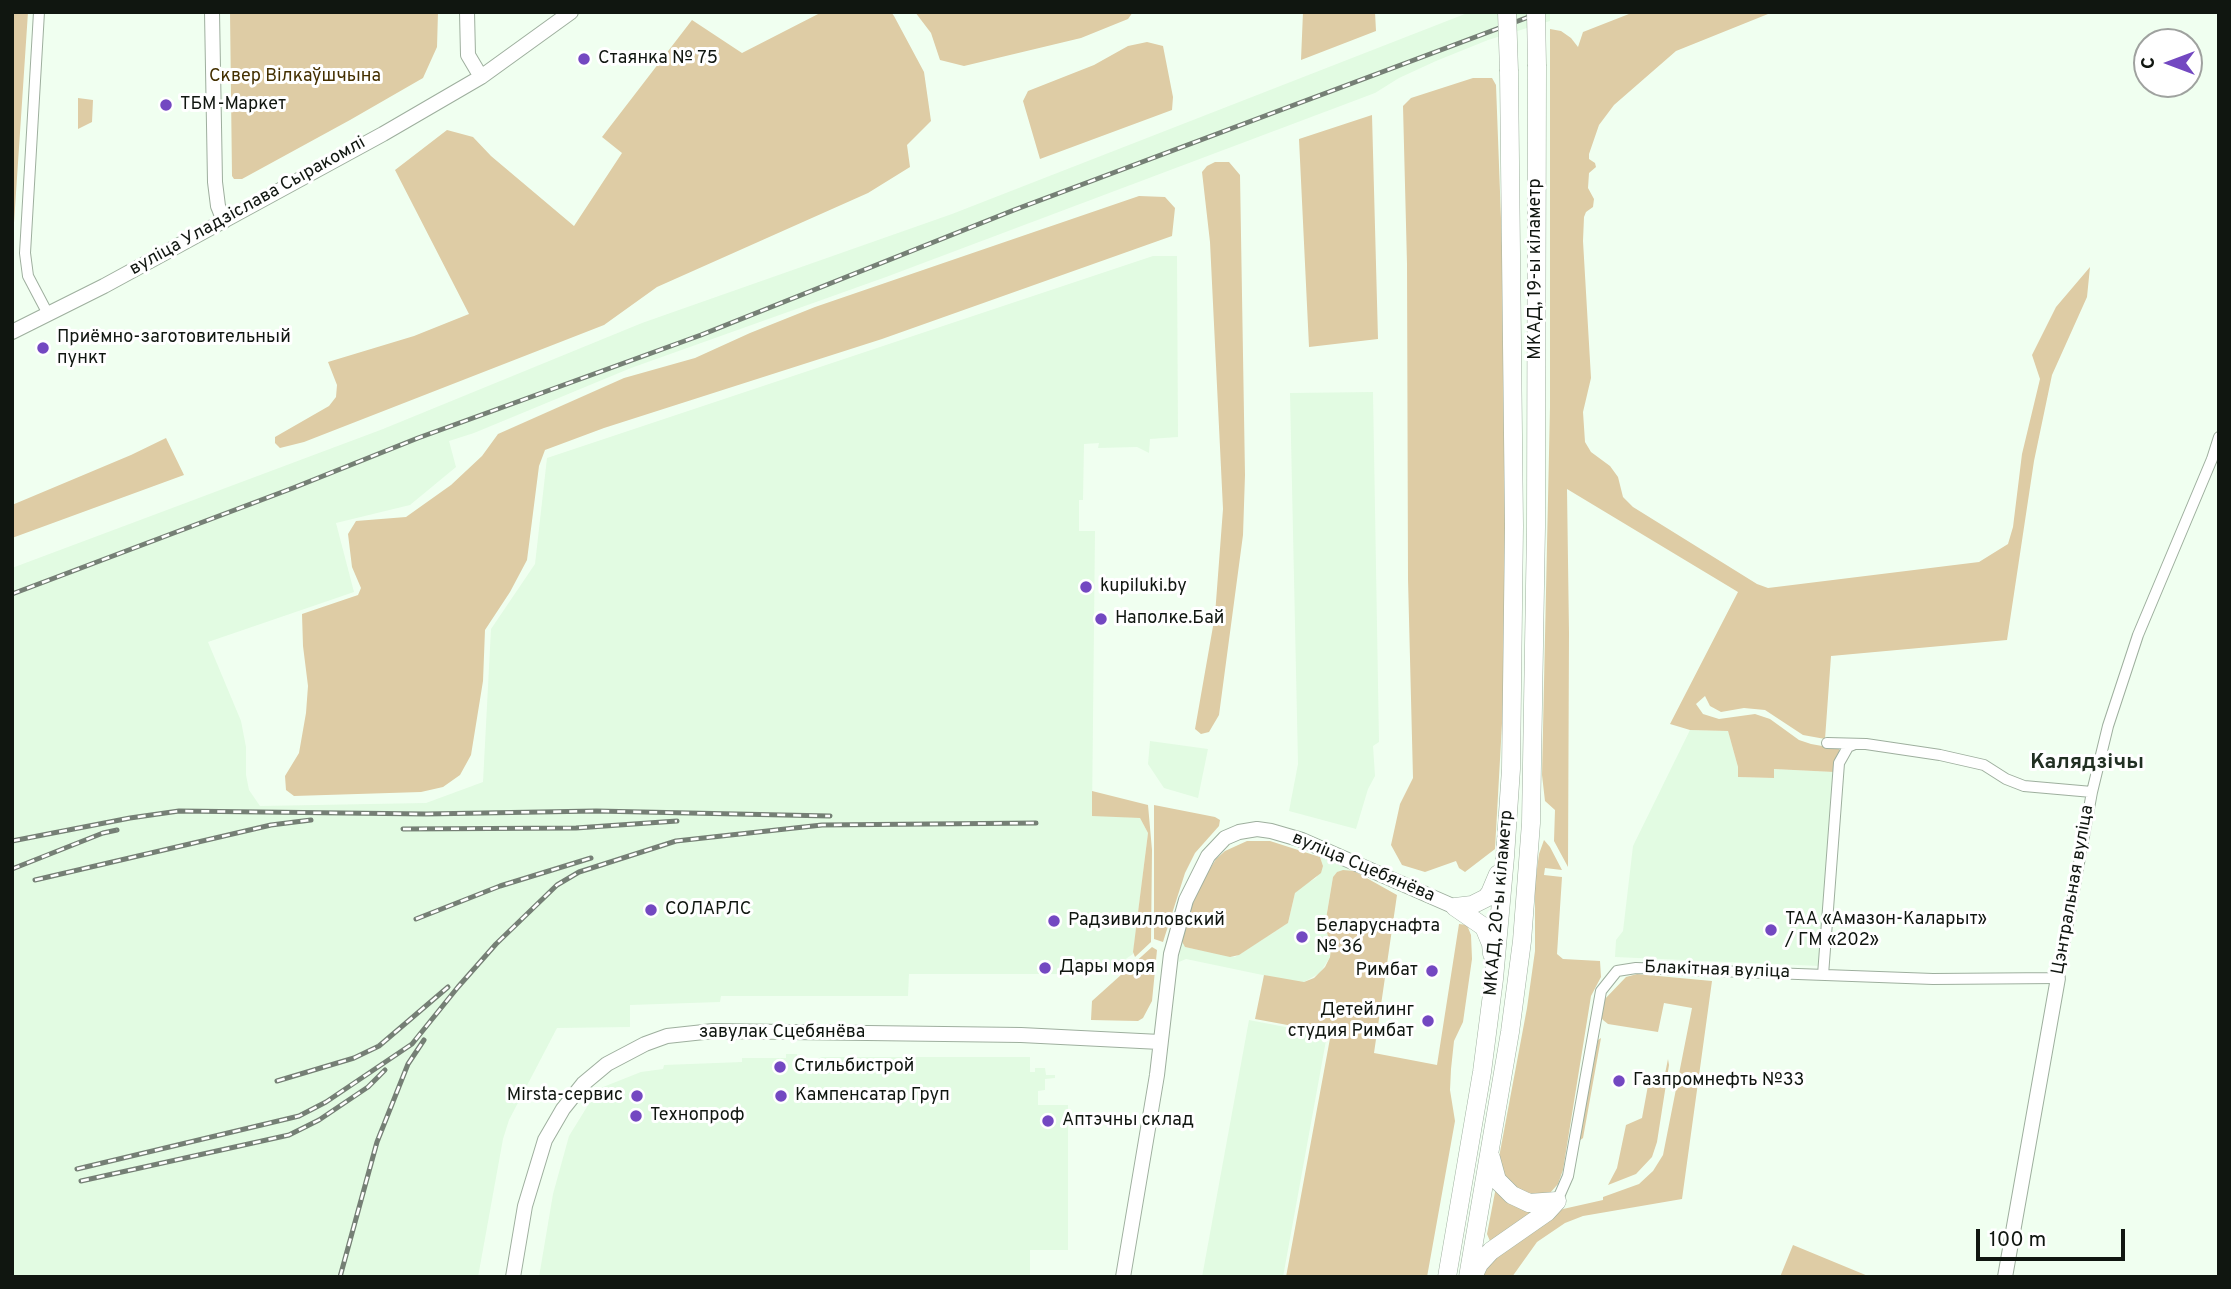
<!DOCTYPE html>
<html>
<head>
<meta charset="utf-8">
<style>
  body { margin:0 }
  #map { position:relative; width:2231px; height:1289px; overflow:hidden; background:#f0fff0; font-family:Overpass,sans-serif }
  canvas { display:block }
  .frame { position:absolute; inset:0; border:14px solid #101610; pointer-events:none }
  .north { position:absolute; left:2133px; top:28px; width:70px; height:70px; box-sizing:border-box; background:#fff; border:2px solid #9fa29f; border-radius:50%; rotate:270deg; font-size:19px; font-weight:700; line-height:28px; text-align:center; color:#101610 }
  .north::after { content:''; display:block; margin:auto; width:24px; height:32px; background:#7348c1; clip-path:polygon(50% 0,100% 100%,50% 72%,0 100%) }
  .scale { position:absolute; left:1976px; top:1229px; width:149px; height:32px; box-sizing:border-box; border:4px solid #101610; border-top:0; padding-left:9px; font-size:21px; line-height:24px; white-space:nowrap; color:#101610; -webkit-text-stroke:5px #fff; paint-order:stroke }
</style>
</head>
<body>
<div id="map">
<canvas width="2231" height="1289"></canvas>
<div class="frame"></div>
<div class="north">С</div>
<div class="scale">100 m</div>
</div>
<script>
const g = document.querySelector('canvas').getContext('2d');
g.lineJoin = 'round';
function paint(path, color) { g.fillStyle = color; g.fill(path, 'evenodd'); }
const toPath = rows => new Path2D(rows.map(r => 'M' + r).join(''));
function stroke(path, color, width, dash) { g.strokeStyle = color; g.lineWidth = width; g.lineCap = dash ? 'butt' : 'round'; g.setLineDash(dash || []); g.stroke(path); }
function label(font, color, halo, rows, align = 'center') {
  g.font = font + ' Overpass,sans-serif'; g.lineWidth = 6; g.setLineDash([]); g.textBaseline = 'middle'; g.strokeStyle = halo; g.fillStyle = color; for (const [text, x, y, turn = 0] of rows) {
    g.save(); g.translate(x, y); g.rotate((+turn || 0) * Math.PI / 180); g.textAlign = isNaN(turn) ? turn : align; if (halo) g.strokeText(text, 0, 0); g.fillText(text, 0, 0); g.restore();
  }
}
const built = toPath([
  [1470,12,1550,12,1550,21,1488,40,1436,61,1399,78,1375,93,886,277,631,368,474,433,449,441,456,467,410,505,336,523,354,592,208,642,241,721,246,747,246,775,249,790,260,806,426,803,483,782,491,629,535,564,547,458,1153,256,1177,256,1178,437,1150,439,1149,453,1137,447,1098,448,1099,443,1084,444,1083,500,1079,500,1079,531,1095,531,1092,815,1140,818,1148,833,1133,954,1104,974,909,974,908,996,721,996,720,1002,630,1005,630,1027,557,1028,509,1120,503,1139,478,1277,12,1277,12,568,383,429,642,323,952,214],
  [1373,392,1379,742,1373,746,1375,776,1368,789,1356,829,1289,811,1298,764,1290,393],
  [1690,730,1728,731,1738,767,1738,777,1773,778,1774,769,1836,772,1820,966,1615,957,1616,940,1623,931,1633,846],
  [1150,741,1208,749,1198,798,1164,788,1148,764],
  [1320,857,1354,871,1337,872,1333,877,1325,925,1331,948,1330,957,1320,973,1304,982,1296,982,1186,959,1179,962,1181,940,1185,947,1235,957,1288,923,1295,893,1300,887,1316,878,1323,866],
  [1249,1020,1327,1035,1283,1277,1202,1277],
  [786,1054,797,1054,798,1061,811,1061,822,1057,1030,1057,1030,1072,1035,1072,1035,1068,1045,1068,1046,1075,1055,1075,1055,1078,1045,1079,1045,1090,1038,1091,1038,1105,1068,1105,1068,1250,1030,1250,1030,1277,539,1277,553,1194,569,1136,598,1089,641,1072,663,1069,664,1065,742,1062,742,1058,786,1058]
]);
const green = toPath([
  [12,12,28,12,12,253],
  [230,12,438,12,437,47,423,78,350,120,242,179,234,179,232,176],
  [822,12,891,12,894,16,924,72,931,121,907,145,910,167,868,193,657,287,604,325,304,442,280,448,275,443,275,437,329,406,336,397,337,385,328,362,414,336,469,314,395,170,447,130,473,137,491,156,574,226,622,153,602,137,692,20,742,53],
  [915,12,1133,12,1128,19,1081,38,964,66,940,60,931,33],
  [1303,12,1375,12,1376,31,1301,60],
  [1634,12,1773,12,1676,51,1614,105,1599,125,1589,154,1589,159,1595,163,1596,167,1589,173,1588,188,1594,199,1593,207,1586,212,1584,217,1583,241,1591,378,1583,412,1585,442,1591,452,1610,466,1618,477,1623,497,1633,507,1757,584,1768,588,1979,562,2008,544,2013,527,2022,454,2040,379,2032,355,2056,307,2090,267,2087,297,2052,375,2034,461,2007,640,1831,656,1825,739,1803,735,1765,710,1744,708,1721,712,1710,706,1705,696,1696,704,1703,714,1719,719,1755,714,1770,719,1799,740,1811,744,1839,749,1840,753,1834,772,1774,769,1774,778,1738,777,1738,767,1728,731,1690,730,1670,724,1738,592,1567,489,1569,633,1568,867,1554,841,1555,810,1545,801,1542,775,1550,407,1550,29,1561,31,1571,38,1578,47,1583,32],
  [1147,42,1163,46,1173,97,1172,110,1040,159,1023,101,1028,91,1094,65,1128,46],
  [1473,78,1492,78,1496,85,1506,352,1506,652,1495,849,1465,872,1459,868,1456,861,1425,872,1402,865,1391,845,1400,804,1413,778,1408,579,1407,264,1403,106,1411,98],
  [78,98,93,100,92,122,78,129],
  [1372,115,1378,339,1309,347,1299,139],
  [1215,162,1229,162,1240,175,1245,475,1243,535,1219,715,1209,732,1201,734,1195,729,1215,615,1223,509,1210,242,1202,172,1207,166],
  [1139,196,1165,197,1175,208,1172,236,882,339,604,428,545,450,539,466,527,560,510,592,485,630,483,681,471,755,460,775,443,787,421,792,294,796,286,790,285,776,299,753,306,713,308,686,303,646,302,614,358,595,361,588,352,567,348,534,356,521,406,517,451,485,482,456,498,434,624,378,695,358,750,333,815,307],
  [166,438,184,475,12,538,12,505,131,455],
  [1092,791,1148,805,1152,850,1151,942,1135,957,1133,952,1148,833,1140,818,1092,816],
  [1154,805,1215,817,1220,820,1219,826,1195,853,1185,873,1163,942,1154,939],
  [1544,840,1550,847,1562,870,1545,868,1544,875,1562,877,1557,954,1563,959,1600,961,1601,977,1591,996,1563,1170,1558,1184,1550,1193,1539,1197,1519,1195,1497,1168,1527,1008,1535,951,1535,884,1539,854],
  [1247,841,1270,841,1320,857,1323,866,1321,873,1295,893,1288,923,1239,955,1230,957,1185,947,1181,940,1192,905,1203,880,1216,859,1225,851],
  [1343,870,1354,871,1397,895,1374,1053,1437,1065,1459,924,1467,925,1471,935,1472,959,1463,1022,1454,1041,1451,1069,1450,1090,1455,1121,1427,1277,1286,1277,1331,1033,1255,1019,1264,975,1304,982,1314,978,1325,967,1330,957,1331,948,1325,925,1333,877,1337,872],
  [1152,947,1157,950,1152,1001,1143,1018,1138,1021,1091,1020,1092,1001],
  [1637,974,1712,981,1682,1199,1583,1216,1565,1223,1537,1242,1512,1277,1479,1277,1484,1266,1547,1217,1563,1209,1603,1200,1603,1197,1639,1184,1653,1171,1663,1155,1692,1008,1664,1003,1658,1032,1608,1024,1603,1020,1600,1016,1603,1001,1626,977],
  [1601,1038,1583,1138,1579,1141,1598,1040],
  [1668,1059,1669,1065,1657,1142,1652,1157,1636,1174,1608,1185,1617,1168,1626,1125,1642,1118,1649,1080,1652,1078,1664,1079],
  [1496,1187,1544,1208,1490,1241,1487,1234],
  [1793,1245,1868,1276,1869,1277,1780,1277]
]);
const minor = toPath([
  [39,12,25,253,28,276,48,314],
  [1827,743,1866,744,1940,755,1984,765,2006,779,2024,786,2092,792],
  [1823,975,1839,763,1848,747,1855,744],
  [1557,1201,1568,1176,1601,991,1617,971,1636,968,1933,979,2058,978,2092,792,2108,726,2138,635,2212,459,2219,437]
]);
const tertiary = toPath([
  [212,12,215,182,218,206,224,221],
  [467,12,468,55,481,77],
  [12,332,104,286,383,134,481,77,571,12],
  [513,1277,525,1206,545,1140,563,1109,583,1084,607,1064,645,1044,667,1036,713,1031,1021,1035,1160,1042],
  [1123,1277,1157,1075,1171,954,1186,900,1208,856,1225,838,1239,832,1257,829,1271,831,1302,840,1455,907],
  [2005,1277,2058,978]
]);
const trunk = toPath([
  [1455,907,1484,927,1491,944,1492,954],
  [1455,907,1472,905,1486,898,1490,893,1498,874],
  [1491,1158,1497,1180,1512,1195,1529,1203,1557,1201],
  [1447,1277,1482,1072,1494,979,1505,857,1511,769,1514,526,1509,71],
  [1468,1277,1510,1032,1522,941,1531,823,1536,527,1537,66],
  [1473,1277,1479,1264,1491,1251,1547,1212,1557,1201]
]);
const rail = toPath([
  [12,594,293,488,418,438,701,335,1014,210,1542,12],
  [403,829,576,828,677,821],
  [12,841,130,818,179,811,426,814,596,811,830,816],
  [12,869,103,833,117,830],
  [35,880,271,825,311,820],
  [416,919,500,886,591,858],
  [277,1081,354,1058,379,1046,448,987],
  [77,1169,299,1116,326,1102,412,1044,458,987,496,944,557,885,579,872,676,841,822,825,1036,823],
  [81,1181,289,1135,319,1120,368,1087,385,1070],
  [340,1277,377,1142,408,1064,424,1040]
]);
const trunkBridge = toPath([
  [1507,12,1509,71],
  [1536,12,1537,66]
]);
const markers = [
  [584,59,7,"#7348c1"],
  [166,105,7,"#7348c1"],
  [43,348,7,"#7348c1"],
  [1086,587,7,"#7348c1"],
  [1101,619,7,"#7348c1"],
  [651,910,7,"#7348c1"],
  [1054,921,7,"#7348c1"],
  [1771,930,7,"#7348c1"],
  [1302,937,7,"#7348c1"],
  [1045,968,7,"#7348c1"],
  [1432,971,7,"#7348c1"],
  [1428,1021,7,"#7348c1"],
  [780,1067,7,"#7348c1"],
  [1619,1081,7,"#7348c1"],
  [637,1096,7,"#7348c1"],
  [781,1096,7,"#7348c1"],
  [636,1116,7,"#7348c1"],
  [1048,1121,7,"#7348c1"]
];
const poiNames = [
  ["Стаянка № 75",598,59],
  ["ТБМ-Маркет",180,105],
  ["Приёмно-заготовительный",57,338],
  ["пункт",57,359],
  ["kupiluki.by",1100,587],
  ["Наполке.Бай",1115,619],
  ["СОЛАРЛС",665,910],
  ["ТАА «Амазон-Каларыт»",1785,920],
  ["/ ГМ «202»",1785,941],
  ["Радзивилловский",1068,921],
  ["Беларуснафта",1316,927],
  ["№ 36",1316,948],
  ["Дары моря",1059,968],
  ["Римбат",1418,971,"right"],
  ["Детейлинг",1414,1011,"right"],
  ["студия Римбат",1414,1032,"right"],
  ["Стильбистрой",794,1067],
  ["Газпромнефть №33",1633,1081],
  ["Mirsta-сервис",623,1096,"right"],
  ["Кампенсатар Груп",795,1096],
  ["Технопроф",650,1116],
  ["Аптэчны склад",1062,1121]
];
const parkNames = [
  ["Сквер Вілкаўшчына",295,77]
];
const streetNames = [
  ["вуліца Уладзіслава Сыракомлі",248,207,-29],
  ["МКАД, 19-ы кіламетр",1536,269,-90],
  ["вуліца Сцебянёва",1363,868,23],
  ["Цэнтральная вуліца",2074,890,-80],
  ["МКАД, 20-ы кіламетр",1500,903,-85],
  ["Блакітная вуліца",1717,971,2],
  ["завулак Сцебянёва",782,1033]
];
const quarterNames = [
  ["Калядзічы",2087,764]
];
paint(built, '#e2fbe2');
paint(green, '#decca5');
stroke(minor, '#9eaf9e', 12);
stroke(tertiary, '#9eaf9e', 16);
stroke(trunk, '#9eaf9e', 19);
stroke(minor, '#fff', 10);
stroke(tertiary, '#fff', 14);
stroke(trunk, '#fff', 18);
stroke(rail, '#757f75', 5);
stroke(rail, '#fff', 2.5, [8]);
stroke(trunkBridge, '#9eaf9e', 19, []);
stroke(trunkBridge, '#fff', 18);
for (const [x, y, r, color] of markers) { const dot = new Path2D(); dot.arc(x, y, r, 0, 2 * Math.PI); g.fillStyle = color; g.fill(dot); stroke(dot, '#fff', 2.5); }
label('18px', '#101610', '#fff', poiNames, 'left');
label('18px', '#443000', '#fff', parkNames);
label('18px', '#101610', '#fff', streetNames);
label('bold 21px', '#212f22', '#fff', quarterNames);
</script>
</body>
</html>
